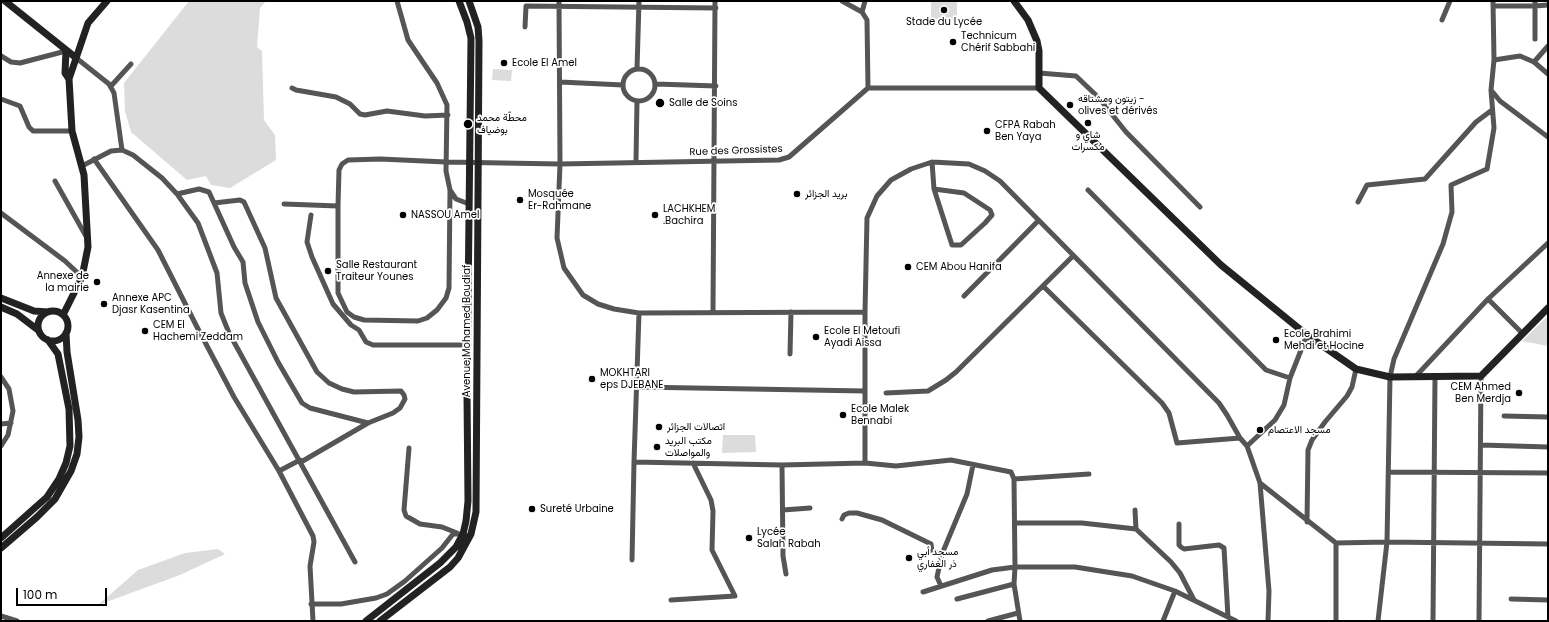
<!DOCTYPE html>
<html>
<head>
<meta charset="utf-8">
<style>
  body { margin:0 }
  #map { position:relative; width:1549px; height:622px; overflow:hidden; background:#fff; font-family:Poppins,sans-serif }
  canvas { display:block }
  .frame { position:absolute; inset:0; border:2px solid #000; pointer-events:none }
  .scale { position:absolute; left:16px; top:588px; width:91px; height:18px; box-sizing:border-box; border:2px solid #000; border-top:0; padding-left:5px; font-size:12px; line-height:14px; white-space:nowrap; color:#000; -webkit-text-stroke:3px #fff; paint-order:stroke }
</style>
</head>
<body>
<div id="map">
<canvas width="1549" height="622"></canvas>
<div class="frame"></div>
<div class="scale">100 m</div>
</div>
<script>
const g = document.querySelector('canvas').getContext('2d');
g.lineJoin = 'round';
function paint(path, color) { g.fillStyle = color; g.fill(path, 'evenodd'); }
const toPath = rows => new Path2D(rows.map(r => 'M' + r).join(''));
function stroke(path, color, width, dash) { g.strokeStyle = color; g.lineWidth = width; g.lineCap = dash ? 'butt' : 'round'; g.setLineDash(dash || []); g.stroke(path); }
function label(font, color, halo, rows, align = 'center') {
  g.font = font + ' Poppins,Vazirmatn,sans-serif'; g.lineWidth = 3.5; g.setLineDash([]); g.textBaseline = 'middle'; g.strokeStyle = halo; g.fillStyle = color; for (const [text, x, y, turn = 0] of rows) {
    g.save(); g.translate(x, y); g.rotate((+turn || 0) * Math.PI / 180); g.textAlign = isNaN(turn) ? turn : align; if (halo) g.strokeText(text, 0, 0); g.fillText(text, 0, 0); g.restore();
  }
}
const green = toPath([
  [189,1,266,1,260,8,257,47,262,51,264,120,275,135,276,160,230,188,211,185,206,176,187,180,131,132,125,111,124,83],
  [931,1,957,1,957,18,931,20],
  [493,69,512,70,511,81,492,80],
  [1548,316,1548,346,1522,341],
  [723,435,755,435,756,452,722,453],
  [218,549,225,554,180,575,98,605,138,570,185,553]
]);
const street = toPath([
  [397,1,408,40,437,83,447,105,446,171,450,190,456,199,469,204],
  [559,1,560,164,557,238,564,268,583,295,598,304,614,309,639,313,865,312],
  [842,1,862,12,867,20,868,88],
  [1493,1,1494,60,1491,90,1500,101,1548,137],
  [1494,6,1535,6,1535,1],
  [862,12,865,1],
  [1442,20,1450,1],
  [525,27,526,6,716,8],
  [1535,39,1535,6,1548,5],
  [1,56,11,62,20,63,66,51],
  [75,57,109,84,114,93,122,150],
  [1494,60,1520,56,1534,62,1548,74],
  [1534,62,1548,46],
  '623 85a16 16 0 1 1 32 0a16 16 0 1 1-32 0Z',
  [637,69,639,1],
  [1039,73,1076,76,1099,98,1126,132,1200,207],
  [560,82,623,85],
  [656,84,716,86],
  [111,86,131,64],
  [292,88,296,90,336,97,350,104,360,114,365,115,387,111,425,116,448,115],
  [1,99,20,106,29,127,33,131,72,131],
  [94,159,158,250,197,327,234,397,279,471,313,536,314,542,310,566,313,621],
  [636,161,637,101],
  [932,162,934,189,952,245,961,245,985,223,992,215,990,210,964,193,934,189],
  [82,166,111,151,122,150,133,155,162,178,177,194,198,223,217,273,221,313,229,333,355,562],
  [55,181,87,238],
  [1088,190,1266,370,1290,378,1307,335],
  [177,194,199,189,209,192,234,247,243,262,245,283,258,322,278,362,302,403,310,408,368,423],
  [1358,202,1367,185,1425,179,1476,122,1492,110],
  [214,203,240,200,244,202,265,248,276,298,317,372,329,383,342,389,354,392,401,391,404,395,405,399,400,408,393,413,368,423,301,462],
  [284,204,338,206,339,170,342,164,348,160,380,159,446,162,560,164,779,160,789,157,868,88,1039,88],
  [338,206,338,293,347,312,354,317,364,320,418,321,427,318,437,310,446,298,449,288,450,190],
  [1,213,65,261,82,277],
  [311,215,307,242,312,257,333,304,351,325,359,330,366,342,373,345,469,345],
  [1043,286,1162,403,1169,413,1177,443,1240,438],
  [964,296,1038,221],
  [1488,299,1548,243],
  [713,312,715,1],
  [790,354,791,312],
  [1416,376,1488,299,1523,334],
  [1,377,9,389,13,411,8,435,1,446],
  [637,387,865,391],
  [886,393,928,391,946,380,956,372,1073,256],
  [1504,416,1548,417],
  [1,424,11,423],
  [1481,445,1548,447],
  [1247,446,1275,420,1284,405,1290,378],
  [409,448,404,510,406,516,420,524,442,527,457,533],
  [634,462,782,465,865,463,896,466,951,460,1011,472,1014,479,1015,567,1014,584,1020,621],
  [865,463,865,312,867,218,877,196,891,180,911,169,932,162,969,164,985,171,1000,181,1219,403,1227,415,1240,438,1247,446,1260,483,1269,591,1268,621],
  [782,465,783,556,786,574],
  [279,471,300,460],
  [1389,472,1548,473],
  [1014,479,1089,474],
  [1260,483,1336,543,1387,542,1548,544],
  [783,510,810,508],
  [1135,510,1136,529,1171,562,1180,573,1194,600],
  [842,519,844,515,849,513,857,513,882,520,931,544,932,551,942,554],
  [1307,522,1308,450,1312,440,1325,422,1347,396,1352,387,1356,369],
  [1015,523,1082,523,1136,529],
  [1179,524,1179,545,1181,547,1184,549,1219,545,1224,548,1228,617],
  [1336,543,1336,621],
  [632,560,634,462,639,313],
  [941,586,937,577,942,554,967,494,973,465],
  [923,592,992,570,1015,567,1075,567,1132,576,1175,591,1236,621],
  [957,599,1014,584],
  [1511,599,1548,600],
  [671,600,735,596,712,550,713,511,711,500,693,463],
  [311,604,341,604,376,598,387,594,405,581,442,548,453,534,465,534],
  [1,616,17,621],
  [988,621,1018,613],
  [1163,621,1175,591],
  [1378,621,1387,542,1390,377,1394,359,1443,244,1452,212,1451,185,1487,169,1494,128,1491,90],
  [1433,621,1435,376],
  [1479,621,1481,376]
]);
const secondary = toPath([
  [5,1,75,57],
  [1014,1,1028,20,1037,41,1039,51,1039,88,1221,265,1307,335,1356,369,1390,377,1481,376,1548,308],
  [66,51,65,73,69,79],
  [1,298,34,311,48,312],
  [1,307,17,314,38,330],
  '38 326a15 15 0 1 1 30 0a15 15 0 1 1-30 0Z',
  [63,315,82,277,88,247,84,175,72,131,69,79,88,23,107,1],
  [1,538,47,497,59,479,66,463,70,446,69,409,58,354,48,340],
  [1,548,37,517,55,499,71,471,77,454,79,437,78,420,67,352,66,333],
  [366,621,440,563,456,547,463,534,466,521,468,501,467,395,471,38,467,22,459,1],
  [380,621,450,567,458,558,471,534,476,512,479,41,478,27,469,1]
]);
const markers = [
  [944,10,4,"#000"],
  [953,42,4,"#000"],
  [504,63,4,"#000"],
  [660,103,5,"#000"],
  [1070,105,4,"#000"],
  [1088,123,4,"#000"],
  [468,124,5,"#000"],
  [987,131,4,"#000"],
  [797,194,4,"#000"],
  [520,200,4,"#000"],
  [403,215,4,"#000"],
  [655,215,4,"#000"],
  [908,267,4,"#000"],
  [328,271,4,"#000"],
  [97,282,4,"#000"],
  [104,304,4,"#000"],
  [145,331,4,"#000"],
  [816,337,4,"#000"],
  [1276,340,4,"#000"],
  [592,379,4,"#000"],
  [1519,393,4,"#000"],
  [843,415,4,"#000"],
  [659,427,4,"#000"],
  [1260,430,4,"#000"],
  [657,447,4,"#000"],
  [532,509,4,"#000"],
  [749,538,4,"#000"],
  [909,558,4,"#000"]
];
const poiNames = [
  ["Stade du Lycée",944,22,"center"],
  ["Technicum",961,36],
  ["Chérif Sabbahi",961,48],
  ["Ecole El Amel",512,63],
  ["زيتون ومشتاقه -",1078,99],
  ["olives et dérivés",1078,111],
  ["Salle de Soins",669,103],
  ["محطّة محمد",477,118],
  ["بوضياف",477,130],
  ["CFPA Rabah",995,125],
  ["Ben Yaya",995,137],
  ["شاي و",1088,135,"center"],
  ["مكسرات",1088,147,"center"],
  ["Mosquée",528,194],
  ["Er-Rahmane",528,206],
  ["بريد الجزائر",805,194],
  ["LACHKHEM",663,209],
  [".Bachira",663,221],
  ["NASSOU Amel",411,215],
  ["Salle Restaurant",336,265],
  ["Traiteur Younes",336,277],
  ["CEM Abou Hanifa",916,267],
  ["Annexe de",89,276,"right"],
  ["la mairie",89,288,"right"],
  ["Annexe APC",112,298],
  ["Djasr Kasentina",112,310],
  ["CEM El",153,325],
  ["Hachemi Zeddam",153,337],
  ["Ecole El Metoufi",824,331],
  ["Ayadi Aissa",824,343],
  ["Ecole Brahimi",1284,334],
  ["Mehdi et Hocine",1284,346],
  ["MOKHTARI",600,373],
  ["eps DJEBANE",600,385],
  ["CEM Ahmed",1511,387,"right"],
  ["Ben Merdja",1511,399,"right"],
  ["Ecole Malek",851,409],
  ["Bennabi",851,421],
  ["اتصالات الجزائر",667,427],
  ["مسجد الاعتصام",1268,430],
  ["مكتب البريد",665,441],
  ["والمواصلات",665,453],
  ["Sureté Urbaine",540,509],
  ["Lycée",757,532],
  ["Salah Rabah",757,544],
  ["مسجد أبي",917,552],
  ["ذر الغفاري",917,564]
];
const streetNames = [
  ["Rue des Grossistes",736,151,-2],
  ["Avenue Mohamed Boudiaf",467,331,-90]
];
paint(green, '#dcdcdc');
stroke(street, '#555', 5);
stroke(secondary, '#222', 7);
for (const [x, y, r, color] of markers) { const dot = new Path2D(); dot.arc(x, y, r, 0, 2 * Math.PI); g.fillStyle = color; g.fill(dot); stroke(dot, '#fff', 1.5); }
label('10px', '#000', '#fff', poiNames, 'left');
label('10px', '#000', '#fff', streetNames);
</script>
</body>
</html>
